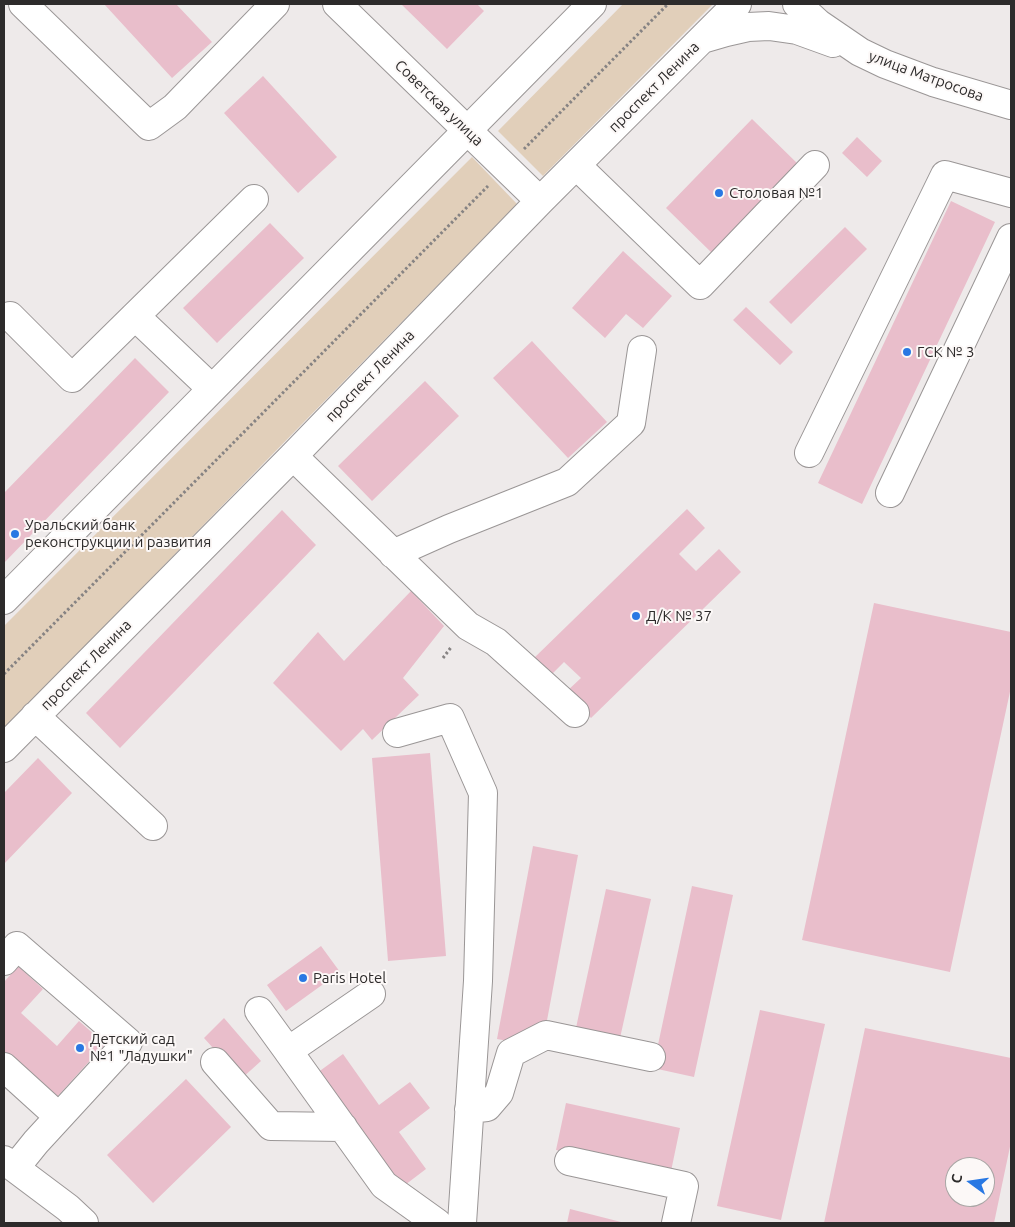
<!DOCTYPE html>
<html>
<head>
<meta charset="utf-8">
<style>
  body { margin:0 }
  #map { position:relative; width:1015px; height:1227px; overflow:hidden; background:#eeeaea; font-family:Ubuntu,sans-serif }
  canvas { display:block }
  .frame { position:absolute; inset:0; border:5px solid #2d2b2b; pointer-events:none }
  .north { position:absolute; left:945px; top:1157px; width:50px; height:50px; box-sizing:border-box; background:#fcf8f7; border:1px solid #a9a6a5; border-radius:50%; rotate:284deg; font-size:14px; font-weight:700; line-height:20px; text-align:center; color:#2d2b2b }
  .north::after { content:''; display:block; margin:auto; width:18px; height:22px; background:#2978e3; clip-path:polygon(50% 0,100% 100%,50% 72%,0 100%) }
</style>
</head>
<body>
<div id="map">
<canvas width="1015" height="1227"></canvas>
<div class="frame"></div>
<div class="north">С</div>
</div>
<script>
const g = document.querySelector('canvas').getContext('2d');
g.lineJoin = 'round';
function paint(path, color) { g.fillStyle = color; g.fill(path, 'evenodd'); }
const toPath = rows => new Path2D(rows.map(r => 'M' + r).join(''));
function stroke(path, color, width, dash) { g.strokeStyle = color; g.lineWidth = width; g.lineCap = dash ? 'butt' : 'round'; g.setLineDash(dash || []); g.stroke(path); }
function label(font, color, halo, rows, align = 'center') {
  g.font = font + ' Ubuntu,sans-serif'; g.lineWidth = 4; g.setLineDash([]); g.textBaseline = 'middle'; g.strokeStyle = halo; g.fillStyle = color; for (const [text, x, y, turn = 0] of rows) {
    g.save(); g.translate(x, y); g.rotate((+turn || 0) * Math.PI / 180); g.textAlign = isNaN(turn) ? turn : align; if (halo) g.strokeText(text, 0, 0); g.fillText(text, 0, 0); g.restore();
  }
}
const green = toPath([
  [623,4,713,4,543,176,498,131],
  [472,157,517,204,4,729,4,626]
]);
const building = toPath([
  [104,4,176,4,212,42,172,78],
  [401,4,477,4,484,11,447,49],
  [263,76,337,157,298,193,224,113],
  [752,119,800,166,714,255,666,208],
  [857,137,882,161,867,177,842,153],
  [951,201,995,222,862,504,818,483],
  [270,223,304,258,217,343,183,308],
  [845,227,867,249,791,324,769,302],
  [623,251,672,296,643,328,626,314,605,338,572,308],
  [746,307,793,352,780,365,733,320],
  [532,341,607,422,568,458,493,378],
  [135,358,169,392,4,563,4,493],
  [425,381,459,416,372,501,338,466],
  [687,509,705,528,679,554,696,571,719,549,741,572,591,718,566,692,581,678,564,662,549,677,532,660],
  [282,510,316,545,120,748,86,713],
  [411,591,444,626,403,678,419,695,372,740,363,729,341,751,273,683,318,632,344,661],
  [874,603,1011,632,1011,687,950,972,802,940],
  [430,753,446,956,388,961,372,758],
  [38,758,72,793,4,864,4,793],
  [533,846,578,855,542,1047,497,1039],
  [692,886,733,895,694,1077,653,1068],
  [606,889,651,899,618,1047,574,1037],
  [321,946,340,972,286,1011,267,985],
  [18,966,43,989,21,1013,57,1046,79,1021,105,1044,56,1098,4,1051,4,982],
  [760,1010,825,1024,781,1220,717,1206],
  [224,1018,261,1061,241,1079,204,1038],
  [865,1028,1011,1058,1011,1142,994,1223,824,1223],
  [955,1167,985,1167,985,1197,955,1197],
  [343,1054,379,1105,410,1082,430,1108,399,1132,426,1169,401,1188,317,1073],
  [186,1079,231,1127,153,1203,107,1155],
  [566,1103,680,1128,670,1176,556,1150],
  [570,1209,625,1223,567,1223]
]);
const path = toPath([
  [524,149,668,4],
  [443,658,452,646],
  [4,674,488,186]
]);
const minor = toPath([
  [23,4,149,126,175,107,275,4],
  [337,4,540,201],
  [797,4,819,24,860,52,885,64,933,82,1011,105],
  [702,39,726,32,748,27,769,26,797,30,833,43],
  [576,165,700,285,815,165],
  [10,316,72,378,254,199],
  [135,316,212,389],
  [809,453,945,175,1011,193],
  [293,456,468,626,496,642,575,713],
  [890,493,1011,238],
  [393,554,449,529,567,482,631,423,642,350],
  [4,600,592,4],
  [35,716,153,826],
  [397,733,450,718,483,793,478,981,462,1223],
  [4,748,293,456,540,201,737,4],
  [4,961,17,946,128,1042,36,1142,15,1168],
  [371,994,288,1051,384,1185,437,1223],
  [259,1011,288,1051],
  [215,1062,271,1126,343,1127],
  [4,1067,59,1117],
  [469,1109,487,1107,499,1093,511,1053,546,1035,651,1057],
  [4,1160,68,1208,84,1223],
  [569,1161,684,1186,676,1223]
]);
const markers = [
  [719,193,5,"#2978e3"],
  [907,352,5,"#2978e3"],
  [15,534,5,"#2978e3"],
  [636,616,5,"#2978e3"],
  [303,978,5,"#2978e3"],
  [80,1048,5,"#2978e3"]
];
const streetNames = [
  ["улица Матросова",926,76,20],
  ["проспект Ленина",654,87,-45],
  ["Советская улица",439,103,44],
  ["проспект Ленина",370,376,-46],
  ["проспект Ленина",86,665,-45]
];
const poiNames = [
  ["Столовая №1",729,193],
  ["ГСК № 3",917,352],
  ["Уральский банк",25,525],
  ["реконструкции и развития",25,542],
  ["Д/К № 37",646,616],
  ["Paris Hotel",313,978],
  ["Детский сад",90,1039],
  ["№1 \"Ладушки\"",90,1056]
];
paint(green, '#e1cfba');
paint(building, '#e9becb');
stroke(minor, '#9a9696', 30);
stroke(path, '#868383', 3, [2.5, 2.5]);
stroke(minor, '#fff', 28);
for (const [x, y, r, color] of markers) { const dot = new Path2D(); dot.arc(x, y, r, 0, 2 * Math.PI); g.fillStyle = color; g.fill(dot); stroke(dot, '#fcf8f7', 2); }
label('15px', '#2d2b2b', '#fcf8f7', streetNames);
label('15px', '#2d2b2b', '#fcf8f7', poiNames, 'left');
</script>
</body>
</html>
